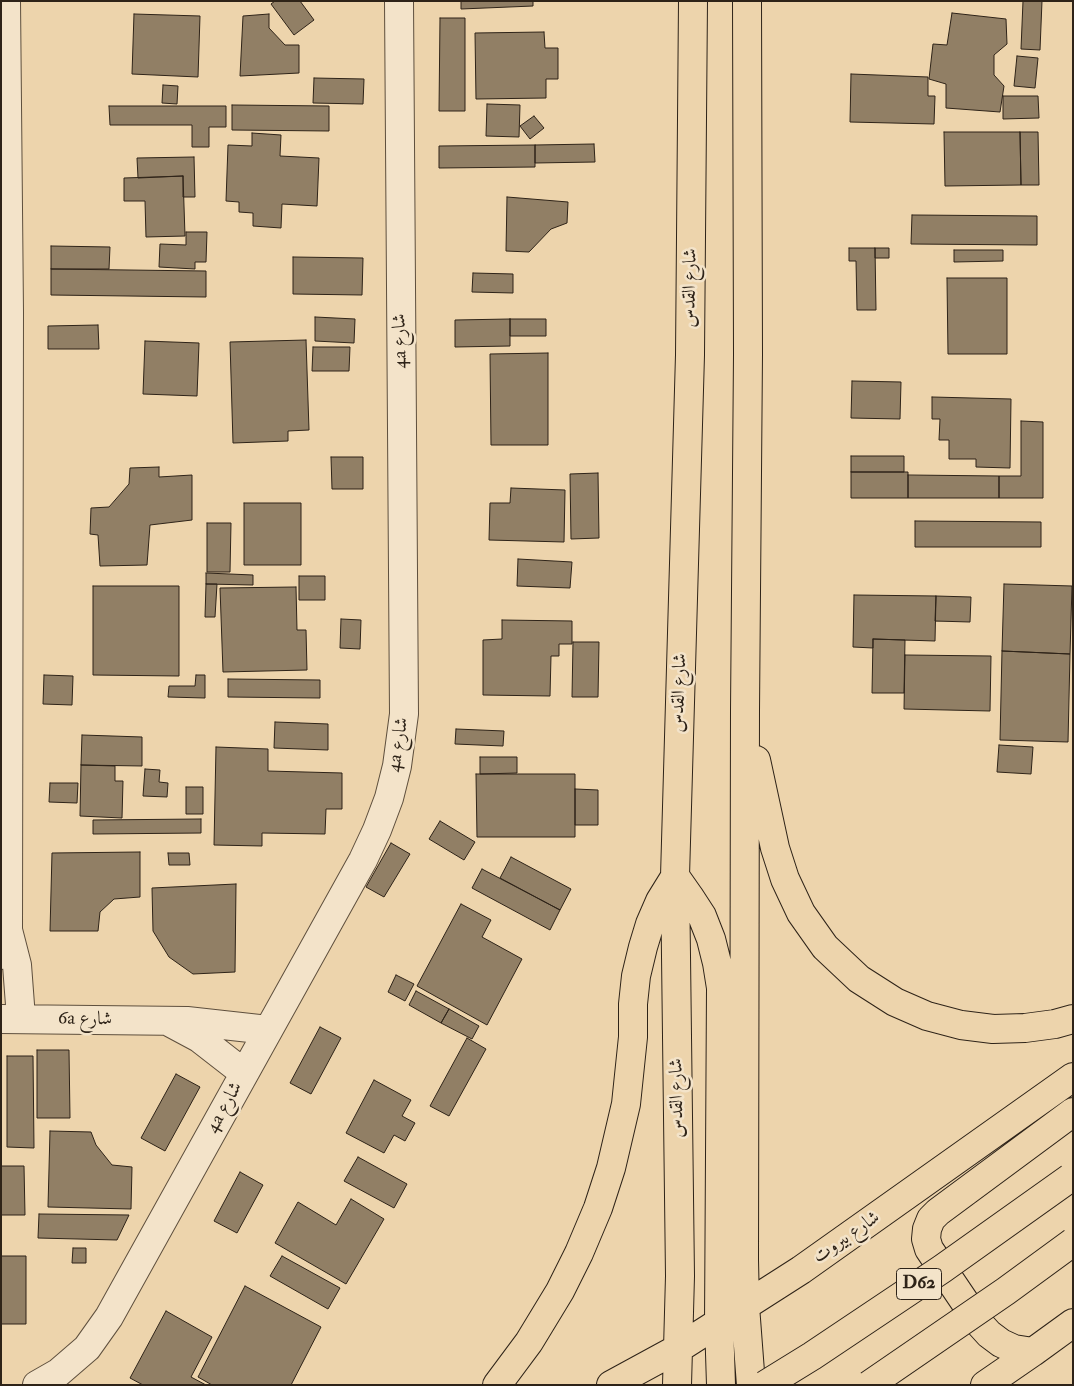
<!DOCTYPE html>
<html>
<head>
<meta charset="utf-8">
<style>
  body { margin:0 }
  #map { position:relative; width:1074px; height:1386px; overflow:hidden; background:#edd4ac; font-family:"IM FELL Double Pica",serif }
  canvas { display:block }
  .frame { position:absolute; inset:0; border:2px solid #2e2318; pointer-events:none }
</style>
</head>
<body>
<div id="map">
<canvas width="1074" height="1386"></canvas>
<div class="frame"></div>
</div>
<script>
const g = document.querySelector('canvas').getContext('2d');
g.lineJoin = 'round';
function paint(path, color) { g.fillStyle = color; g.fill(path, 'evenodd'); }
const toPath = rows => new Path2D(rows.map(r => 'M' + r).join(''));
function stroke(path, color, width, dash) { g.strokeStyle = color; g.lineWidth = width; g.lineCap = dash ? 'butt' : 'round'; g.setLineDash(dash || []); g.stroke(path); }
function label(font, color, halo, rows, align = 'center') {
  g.font = font + ' "IM FELL Double Pica",Amiri,serif'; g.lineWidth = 5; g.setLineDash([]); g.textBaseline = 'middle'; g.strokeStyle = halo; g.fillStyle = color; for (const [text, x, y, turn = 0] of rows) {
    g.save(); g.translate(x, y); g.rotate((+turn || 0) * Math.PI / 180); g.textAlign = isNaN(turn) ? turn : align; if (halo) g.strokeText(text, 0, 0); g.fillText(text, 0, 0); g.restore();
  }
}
const building = toPath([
  [275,1,300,1,314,20,294,35,271,4,275,1],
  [461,1,533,1,533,6,461,9,461,1],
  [1023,1,1042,1,1040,50,1021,49,1023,1],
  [952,13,1006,19,1007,44,994,55,994,75,1004,86,1000,112,946,108,946,84,929,79,933,44,947,45,952,13],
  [134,14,200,16,198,77,132,74,134,14],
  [269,14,269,28,285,45,299,45,299,73,240,76,243,16,269,14],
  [440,18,465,18,465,111,439,111,440,18],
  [544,32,545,48,558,48,558,79,546,79,546,98,476,99,475,33,544,32],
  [1017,56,1038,58,1035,88,1014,86,1017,56],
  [851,74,928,77,928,96,935,96,934,124,850,122,851,74],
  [314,78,364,79,363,104,313,103,314,78],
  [163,85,178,86,177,104,162,103,163,85],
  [1003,96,1038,96,1039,118,1003,119,1003,96],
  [487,104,520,105,519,137,486,136,487,104],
  [232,105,329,106,329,131,232,130,232,105],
  [109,106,226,106,226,127,209,127,209,147,192,147,192,125,110,125,109,106],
  [534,116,544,128,530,139,520,126,534,116],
  [944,132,1020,132,1021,185,945,186,944,132],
  [1020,132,1038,132,1039,185,1021,185,1020,132],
  [252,133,281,135,280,156,319,158,317,206,282,204,281,228,253,226,253,213,239,212,239,202,226,201,228,145,252,146,252,133],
  [594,144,595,162,535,163,535,145,594,144],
  [535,145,535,167,439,168,439,146,535,145],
  [194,157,195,197,183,197,183,176,138,178,137,158,194,157],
  [183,176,185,236,146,237,145,201,124,201,124,178,183,176],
  [507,197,568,202,567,223,551,229,529,252,506,251,507,197],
  [912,215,1037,216,1037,245,911,244,912,215],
  [186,232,207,232,206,262,195,262,195,269,159,267,160,244,186,245,186,232],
  [51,246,110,247,109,269,51,269,51,246],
  [849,248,875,248,876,310,857,310,856,261,849,261,849,248],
  [875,248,889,248,889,258,875,258,875,248],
  [954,250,1003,250,1003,261,954,262,954,250],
  [293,257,363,258,362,295,293,294,293,257],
  [51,269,206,271,206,297,51,295,51,269],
  [473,273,513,274,513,293,472,292,473,273],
  [947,278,1007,278,1007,354,948,354,947,278],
  [315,317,355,319,354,343,315,341,315,317],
  [510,319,510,346,455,347,455,320,510,319],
  [510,319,546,319,546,336,510,336,510,319],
  [98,325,99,349,48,349,48,326,98,325],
  [306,340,309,430,288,431,288,441,233,443,230,342,306,340],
  [145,341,199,343,197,396,143,394,145,341],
  [313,347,350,347,349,371,312,371,313,347],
  [548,353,548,445,491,445,490,354,548,353],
  [852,381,901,382,900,419,851,418,852,381],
  [932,397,1011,399,1010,468,976,467,976,459,949,459,949,440,939,440,940,419,932,419,932,397],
  [1021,421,1043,422,1043,498,999,498,999,476,1021,476,1021,421],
  [851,456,904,456,904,472,851,472,851,456],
  [331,457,363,457,363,489,332,489,331,457],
  [159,467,159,477,192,475,192,520,150,525,147,565,100,566,98,535,90,534,91,508,109,507,129,484,130,468,159,467],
  [851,472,908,472,908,498,851,498,851,472],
  [598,473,599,538,571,539,570,474,598,473],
  [908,475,999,476,999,498,908,498,908,475],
  [511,488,565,490,564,542,489,540,490,503,510,503,511,488],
  [244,503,301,503,301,565,244,565,244,503],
  [915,521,1041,522,1041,547,915,547,915,521],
  [207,523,231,523,230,572,207,572,207,523],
  [518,559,572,562,570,588,517,586,518,559],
  [206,573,253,575,253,585,206,584,206,573],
  [299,576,325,576,325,600,299,600,299,576],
  [206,584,217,584,215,617,205,617,206,584],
  [1004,584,1072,586,1070,654,1002,651,1004,584],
  [93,586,179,586,179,676,93,675,93,586],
  [296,587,297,630,306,630,307,670,223,672,220,588,296,587],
  [854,595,936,596,935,641,873,639,873,648,853,647,854,595],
  [936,596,971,597,970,622,935,621,936,596],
  [341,619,361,620,360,649,340,648,341,619],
  [502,620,572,621,572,644,559,644,559,656,551,656,550,696,483,695,483,640,502,639,502,620],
  [873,639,905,640,904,693,872,693,873,639],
  [573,642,599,642,598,697,572,697,573,642],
  [1002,651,1070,654,1068,742,1000,740,1002,651],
  [905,655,991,656,990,711,904,709,905,655],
  [44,675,73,676,72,705,43,704,44,675],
  [196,675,205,675,205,698,168,697,169,686,195,686,196,675],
  [228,679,320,680,320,698,228,697,228,679],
  [275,722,328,724,328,750,274,748,275,722],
  [456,729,504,731,503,746,455,744,456,729],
  [82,735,142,737,142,766,81,765,82,735],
  [999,745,1033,747,1031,774,997,772,999,745],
  [216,747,268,749,268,771,342,773,342,809,326,809,325,834,262,833,262,846,214,845,216,747],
  [480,757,517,757,517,773,480,774,480,757],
  [81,765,115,766,115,781,123,781,122,818,80,816,81,765],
  [145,769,160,770,159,782,168,783,167,797,143,796,145,769],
  [476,774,575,774,575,837,477,837,476,774],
  [50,783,78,783,77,803,49,802,50,783],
  [186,787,203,787,203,814,186,814,186,787],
  [575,789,598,790,598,825,575,825,575,789],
  [201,819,201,833,93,834,93,820,201,819],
  [440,821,475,842,464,860,429,839,440,821],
  [391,843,410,854,384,897,366,887,391,843],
  [140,852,140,897,114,899,100,912,98,931,50,931,52,853,140,852],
  [168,853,189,853,190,865,169,865,168,853],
  [511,857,571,889,560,910,500,878,511,857],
  [482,869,560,910,550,930,472,888,482,869],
  [236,884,235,972,193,974,169,957,153,931,152,888,236,884],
  [461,904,491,920,482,937,522,959,487,1025,417,986,461,904],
  [396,975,414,984,405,1001,388,992,396,975],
  [416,991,449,1009,441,1023,409,1005,416,991],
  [449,1009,479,1026,472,1039,441,1023,449,1009],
  [320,1027,341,1038,311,1094,290,1083,320,1027],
  [467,1038,486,1049,449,1116,430,1106,467,1038],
  [37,1050,69,1050,70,1118,37,1118,37,1050],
  [7,1056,33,1056,34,1148,7,1147,7,1056],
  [176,1074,200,1087,165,1151,141,1138,176,1074],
  [374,1080,411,1100,402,1116,415,1123,405,1141,394,1135,384,1153,346,1133,374,1080],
  [50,1131,91,1132,96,1145,112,1165,132,1167,131,1209,48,1207,50,1131],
  [358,1157,407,1184,394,1208,344,1181,358,1157],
  [1,1166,24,1166,25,1215,1,1215,1,1166],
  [240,1172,263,1185,237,1233,214,1221,240,1172],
  [351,1199,384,1219,346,1284,275,1243,298,1202,336,1225,351,1199],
  [39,1214,129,1215,117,1240,38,1238,39,1214],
  [73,1248,86,1248,86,1263,72,1263,73,1248],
  [1,1256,26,1256,26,1324,1,1324,1,1256],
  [282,1256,340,1288,328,1309,270,1276,282,1256],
  [245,1286,321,1327,291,1385,212,1385,198,1377,245,1286],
  [166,1311,212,1337,191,1377,206,1385,143,1385,130,1378,166,1311]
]);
const minor = toPath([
  [8,930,17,965,21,1018],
  [1,955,8,928,9,312,6,1],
  [1,1019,187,1021,268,1030],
  [171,1023,199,1038,244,1073],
  [37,1385,58,1373,87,1348,109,1317,363,860,377,830,389,798,397,766,404,714,399,1]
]);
const major = toPath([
  [747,1,748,354,745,710,744,1260,745,1306,751,1385],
  [756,760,775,848,785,879,801,913,825,947,859,979,895,1002,927,1016,961,1025,993,1029,1025,1028,1055,1024,1073,1019],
  [675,876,689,896,702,916,711,939,717,963,721,988,719,1322,721,1385],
  [1033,1352,1014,1349,1001,1343,989,1334,979,1323,929,1249,926,1239,927,1229,931,1219,938,1212,1073,1112],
  [497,1385,529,1342,560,1291,579,1253,598,1208,611,1168,626,1104,633,1037,633,1004,636,976,643,947,650,924,660,901,673,880],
  [611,1385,679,1348,801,1270,1073,1077],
  [677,1385,680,1276,675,876,690,355,693,1],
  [985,1385,1033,1352,1073,1323]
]);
const majorBridge = toPath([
  [765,1385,812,1356,942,1269,1070,1178],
  [869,1385,1006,1291,1073,1242]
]);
const shields = [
  [919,1284,45]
];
const shieldNames = [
  ["D62",919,1284]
];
const streetNames = [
  ["شارع القدس",691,288,-89],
  ["4a شارع",401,341,-91],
  ["شارع القدس",680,693,-88],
  ["4a شارع",399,745,-81],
  ["6a شارع",85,1020,1],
  ["شارع القدس",678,1098,-91],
  ["4a شارع",225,1108,-61],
  ["شارع بيروت",847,1238,-35]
];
paint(building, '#917f65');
stroke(building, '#2e2318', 1);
stroke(minor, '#5e4f3d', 30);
stroke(major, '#2e2318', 30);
stroke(minor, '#f3e3c9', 28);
stroke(major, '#edd4ac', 28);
stroke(majorBridge, '#2e2318', 30, []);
stroke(majorBridge, '#edd4ac', 28);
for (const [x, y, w] of shields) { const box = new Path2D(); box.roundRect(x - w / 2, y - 15.5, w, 31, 4); g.fillStyle = '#f3e3c9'; g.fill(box); stroke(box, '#2e2318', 1); }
label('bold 18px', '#2e2318', null, shieldNames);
label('19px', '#2e2318', '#f3e3c9', streetNames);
</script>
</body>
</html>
